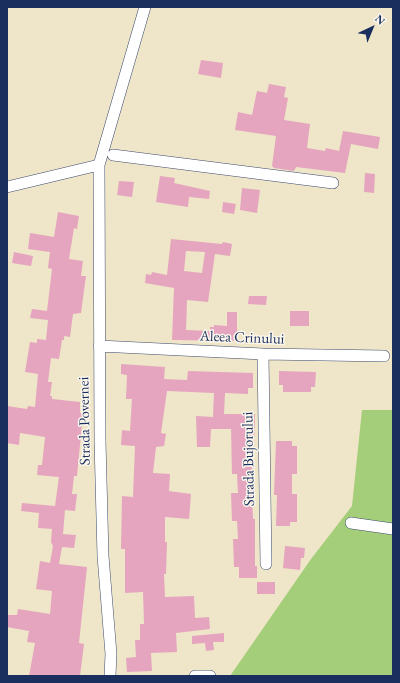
<!DOCTYPE html>
<html>
<head>
<meta charset="utf-8">
<style>
  body { margin:0 }
  #map { position:relative; width:400px; height:683px; overflow:hidden; background:#efe5c8; font-family:"EB Garamond",serif }
  canvas { display:block }
  .frame { position:absolute; inset:0; border:8px solid #1b2f5e; pointer-events:none }
  .north { position:absolute; left:352px; top:8px; width:40px; height:40px; -webkit-text-stroke:3px #fbf7ec; paint-order:stroke; rotate:44deg; font-size:11px; font-weight:700; line-height:16px; text-align:center; color:#1b2f5e }
  .north::after { content:''; display:block; margin:auto; width:14px; height:18px; background:#1b2f5e; clip-path:polygon(50% 0,100% 100%,50% 72%,0 100%) }
</style>
</head>
<body>
<div id="map">
<canvas width="400" height="683"></canvas>
<div class="frame"></div>
<div class="north">N</div>
</div>
<script>
const g = document.querySelector('canvas').getContext('2d');
g.lineJoin = 'round';
function paint(path, color) { g.fillStyle = color; g.fill(path, 'evenodd'); }
const toPath = rows => new Path2D(rows.map(r => 'M' + r).join(''));
function stroke(path, color, width, dash) { g.strokeStyle = color; g.lineWidth = width; g.lineCap = dash ? 'butt' : 'round'; g.setLineDash(dash || []); g.stroke(path); }
function label(font, color, halo, rows, align = 'center') {
  g.font = font + ' "EB Garamond",serif'; g.lineWidth = 3; g.setLineDash([]); g.textBaseline = 'middle'; g.strokeStyle = halo; g.fillStyle = color; for (const [text, x, y, turn = 0] of rows) {
    g.save(); g.translate(x, y); g.rotate((+turn || 0) * Math.PI / 180); g.textAlign = isNaN(turn) ? turn : align; if (halo) g.strokeText(text, 0, 0); g.fillText(text, 0, 0); g.restore();
  }
}
const green = toPath([
  [362,410,393,410,393,676,230,676,311,559,352,506]
]);
const building = toPath([
  [201,60,223,63,221,78,198,74],
  [269,84,286,87,284,97,288,98,284,120,310,124,307,148,325,151,326,148,339,151,343,131,380,137,378,149,351,144,345,173,296,167,294,171,274,168,272,166,276,136,235,130,238,112,252,115,257,91,267,93],
  [365,173,375,174,374,193,364,192],
  [160,176,175,178,174,183,210,191,209,199,189,197,188,207,156,202],
  [119,181,134,182,132,197,117,195],
  [242,188,260,190,257,213,240,210],
  [223,202,236,204,234,214,222,212],
  [58,212,79,216,77,229,74,228,69,259,83,261,81,276,86,276,81,313,73,314,70,337,64,336,64,340,62,340,59,359,51,358,48,382,52,382,50,396,52,396,52,399,80,402,80,413,83,413,77,476,74,476,72,494,77,494,75,511,65,510,63,534,76,535,74,548,62,547,59,564,87,567,79,643,84,644,80,676,29,676,35,643,27,642,29,631,7,627,7,615,17,615,18,609,50,614,52,591,36,589,40,561,50,563,53,546,51,542,52,529,38,528,39,513,21,511,22,503,55,506,59,477,37,475,38,465,42,465,45,437,20,433,19,445,7,443,7,406,27,409,28,406,35,407,38,374,25,372,30,342,37,343,37,339,46,340,48,320,30,318,32,309,47,311,52,269,48,268,50,252,28,249,30,233,54,237],
  [171,239,222,244,223,242,232,244,230,256,215,254,208,302,187,300,186,330,210,331,210,327,214,327,214,325,227,326,227,312,237,312,237,341,172,340,174,288,145,283,146,274,151,275,152,272,167,275],
  [186,251,205,252,202,273,184,271],
  [14,252,33,256,31,266,12,263],
  [249,296,267,296,266,305,248,304],
  [290,311,309,311,309,326,290,326],
  [121,364,165,367,164,379,187,380,188,371,253,373,253,388,248,388,248,394,225,393,224,414,255,414,254,447,252,447,255,494,252,494,253,519,255,519,255,566,257,566,257,578,239,578,239,567,234,567,233,539,238,539,237,521,232,521,231,493,238,493,237,474,232,474,231,429,211,429,210,447,197,447,196,416,213,417,214,393,167,391,161,433,166,434,164,446,156,447,153,473,170,474,169,491,191,494,189,519,165,517,165,542,167,542,166,574,164,574,165,597,194,596,195,618,209,617,210,629,176,633,177,652,151,653,152,671,127,672,126,658,136,657,135,640,140,640,140,624,144,624,143,592,125,593,125,549,121,549,122,496,133,497,135,446,121,445,122,430,130,431,132,399,126,399,127,375,121,374],
  [279,371,316,372,315,387,311,387,311,392,283,392,283,385,279,385],
  [276,441,292,441,292,446,297,446,297,474,292,474,292,494,297,494,297,522,290,522,290,526,276,526,277,495,274,495],
  [285,546,305,548,304,558,301,558,300,570,283,568],
  [257,582,275,582,275,594,257,594],
  [224,633,224,642,213,642,214,650,206,651,205,643,192,644,192,636]
]);
const minor = toPath([
  [113,155,333,183],
  [7,187,99,165],
  [99,346,263,354,384,356],
  [263,354,266,564],
  [351,523,393,529],
  [110,676,111,654,103,556,100,441,99,165,145,7],
  [195,676,210,676]
]);
const streetNames = [
  ["Aleea Crinului",242,338,2],
  ["Strada Povernei",85,421,-91],
  ["Strada Bujorului",249,459,-91]
];
paint(green, '#a4ce7a');
paint(building, '#e5a5bf');
stroke(minor, '#3b4a6e', 12);
stroke(minor, '#fff', 11);
label('15px', '#1b2f5e', '#fbf7ec', streetNames);
</script>
</body>
</html>
